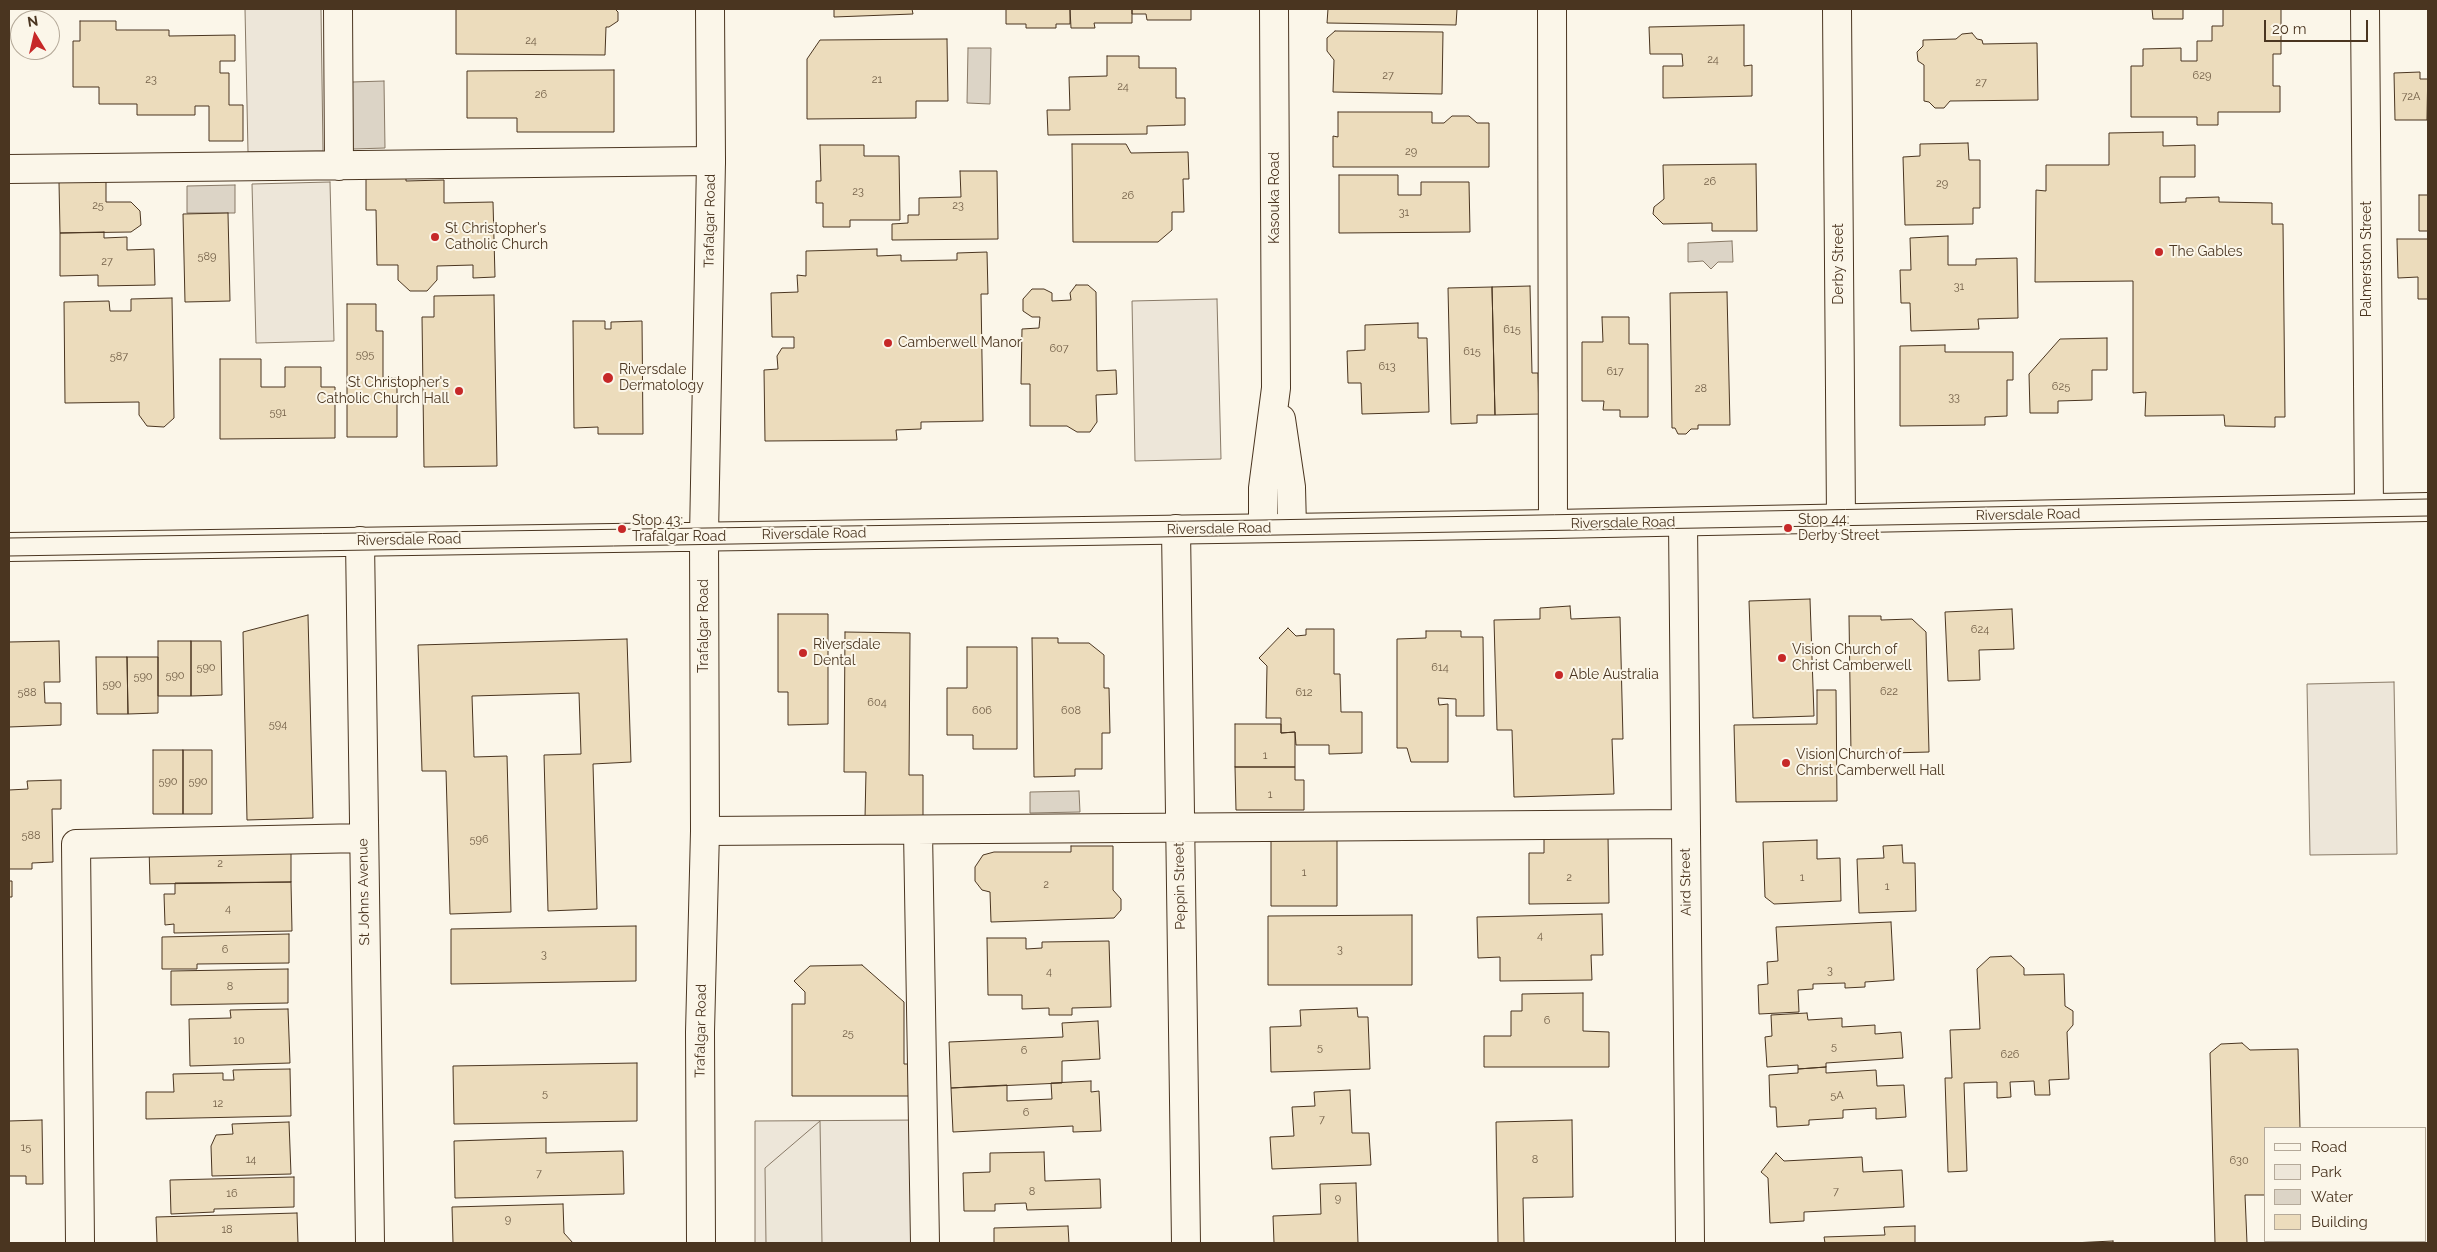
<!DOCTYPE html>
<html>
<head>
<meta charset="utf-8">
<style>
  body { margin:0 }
  #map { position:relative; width:2437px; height:1252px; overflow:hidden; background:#fbf6e9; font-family:Raleway,sans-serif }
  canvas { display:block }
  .frame { position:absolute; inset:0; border:10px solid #4a3520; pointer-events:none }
  .legend { position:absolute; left:2264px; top:1127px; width:162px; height:115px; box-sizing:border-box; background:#fbf6e9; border:1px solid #b4a999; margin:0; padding:6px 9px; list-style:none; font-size:15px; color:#4a3520 }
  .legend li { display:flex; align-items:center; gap:10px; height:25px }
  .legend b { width:25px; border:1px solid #b4a999 }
  .north { position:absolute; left:10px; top:10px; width:50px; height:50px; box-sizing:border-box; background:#fbf6e9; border:1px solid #b4a999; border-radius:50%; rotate:351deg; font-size:14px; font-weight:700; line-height:20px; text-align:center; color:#4a3520 }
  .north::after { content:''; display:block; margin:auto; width:18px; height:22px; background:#c62828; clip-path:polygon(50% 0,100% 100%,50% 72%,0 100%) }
  .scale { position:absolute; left:2264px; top:20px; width:104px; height:22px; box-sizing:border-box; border:2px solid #4a3520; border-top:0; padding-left:6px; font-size:15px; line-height:18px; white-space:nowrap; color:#4a3520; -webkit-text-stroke:4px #fbf6e9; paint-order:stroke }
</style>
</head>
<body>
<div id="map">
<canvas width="2437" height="1252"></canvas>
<div class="frame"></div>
<ul class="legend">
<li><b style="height:6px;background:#fbf6e9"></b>Road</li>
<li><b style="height:14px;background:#ede6d9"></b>Park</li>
<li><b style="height:14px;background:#dcd4c6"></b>Water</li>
<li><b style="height:14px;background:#ecdcbc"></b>Building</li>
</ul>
<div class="north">N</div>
<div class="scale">20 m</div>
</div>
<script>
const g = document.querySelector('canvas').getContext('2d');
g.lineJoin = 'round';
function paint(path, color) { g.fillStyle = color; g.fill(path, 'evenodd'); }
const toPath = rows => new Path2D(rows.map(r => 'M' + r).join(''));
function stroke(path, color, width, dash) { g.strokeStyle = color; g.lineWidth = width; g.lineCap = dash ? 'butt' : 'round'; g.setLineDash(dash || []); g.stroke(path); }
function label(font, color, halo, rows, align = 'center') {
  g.font = font + ' Raleway,sans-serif'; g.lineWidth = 4; g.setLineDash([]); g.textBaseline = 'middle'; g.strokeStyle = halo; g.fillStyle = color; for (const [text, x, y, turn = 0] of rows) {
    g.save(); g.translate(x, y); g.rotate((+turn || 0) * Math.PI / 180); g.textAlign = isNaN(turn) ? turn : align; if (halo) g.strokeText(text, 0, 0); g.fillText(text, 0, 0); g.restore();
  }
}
const green = toPath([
  [245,9,321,9,323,151,248,152,245,9],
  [330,182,334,341,256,343,252,184,330,182],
  [1217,299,1221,459,1135,461,1132,301,1217,299],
  [2394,682,2397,854,2310,855,2307,684,2394,682],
  [921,1120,922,1243,755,1243,755,1121,921,1120]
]);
const parking = toPath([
  [820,1121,822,1243,766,1243,765,1168,820,1121]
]);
const water = toPath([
  [968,48,991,48,990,104,967,103,968,48],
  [384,81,385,148,353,149,352,82,384,81],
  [235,185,235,213,187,213,187,186,235,185],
  [1732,241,1733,262,1718,262,1711,269,1703,261,1688,262,1688,243,1732,241],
  [1079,791,1080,812,1030,813,1030,792,1079,791]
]);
const building = toPath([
  [456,9,615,9,618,12,618,21,609,27,606,27,605,55,456,54,456,9],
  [834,9,912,9,913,14,834,17,834,9],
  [1006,9,1070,9,1070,24,1056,24,1056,28,1026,28,1026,24,1006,24,1006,9],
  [1070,9,1132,9,1132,23,1094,23,1095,28,1071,28,1070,9],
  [1132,9,1191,9,1191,20,1147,20,1146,14,1132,14,1132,9],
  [1328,9,1457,9,1456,25,1327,23,1328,9],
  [2152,9,2183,9,2183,19,2153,19,2152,9],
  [2223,9,2281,9,2281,54,2273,54,2273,86,2280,86,2280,112,2218,112,2218,125,2197,125,2197,117,2131,117,2131,66,2143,66,2143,49,2181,48,2181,61,2197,61,2197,41,2212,41,2212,26,2223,26,2223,9],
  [80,21,116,21,116,30,169,30,169,36,235,35,235,61,220,61,220,73,229,73,229,105,243,105,243,141,209,141,209,106,195,106,195,115,137,115,137,104,99,104,99,87,73,87,73,41,80,41,80,21],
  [1744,25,1744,66,1752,65,1752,96,1663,98,1663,66,1683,66,1682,54,1650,54,1649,27,1744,25],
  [1335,31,1443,32,1442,94,1333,92,1334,60,1327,51,1327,38,1335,31],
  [1972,33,1977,39,1982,40,1983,44,2037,43,2038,100,1950,101,1944,108,1935,108,1929,102,1924,101,1924,65,1918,61,1917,52,1923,46,1923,40,1956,39,1962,34,1972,33],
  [947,39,948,101,916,101,916,118,807,119,807,59,820,40,947,39],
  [1107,56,1139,56,1139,68,1176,68,1176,98,1185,98,1185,125,1147,126,1147,134,1048,135,1047,110,1070,110,1069,77,1107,76,1107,56],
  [2428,62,2427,120,2395,120,2394,73,2420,72,2420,79,2428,79,2428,62],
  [614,70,614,132,517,132,517,118,467,118,467,71,614,70],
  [1338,112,1432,112,1432,123,1444,123,1452,116,1469,116,1477,123,1489,123,1489,167,1333,167,1333,136,1338,137,1338,112],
  [2163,132,2163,146,2195,145,2195,177,2160,177,2160,203,2186,202,2186,198,2219,197,2219,202,2272,203,2272,224,2283,224,2285,417,2275,417,2275,427,2225,426,2224,415,2145,416,2146,392,2133,393,2133,281,2035,282,2036,190,2046,191,2046,165,2109,165,2109,133,2163,132],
  [1968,143,1969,160,1980,160,1980,208,1973,208,1973,224,1905,225,1903,157,1920,156,1920,144,1968,143],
  [1072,144,1126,144,1131,153,1188,152,1189,179,1183,179,1184,212,1172,212,1172,230,1158,242,1073,242,1072,144],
  [820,145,864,145,864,156,899,156,900,220,850,220,850,227,823,227,823,203,816,203,816,181,821,181,820,145],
  [1756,164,1757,231,1712,231,1712,223,1663,224,1653,214,1654,207,1664,199,1663,165,1756,164],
  [366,170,406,170,406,181,444,180,444,203,493,202,495,277,473,278,473,265,437,266,437,280,427,291,410,291,398,280,398,265,377,265,376,210,366,210,366,170],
  [960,171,997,171,998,239,892,240,892,224,908,223,908,215,919,215,919,198,961,197,960,171],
  [1339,175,1398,175,1398,195,1421,195,1421,182,1469,182,1470,232,1339,233,1339,175],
  [106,181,106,202,131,202,140,211,141,225,131,232,60,233,59,182,106,181],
  [2419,195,2428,195,2428,231,2419,231,2419,195],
  [228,213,230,301,185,302,183,214,228,213],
  [104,232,104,238,127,237,127,250,154,249,155,285,98,286,98,275,60,276,60,233,104,232],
  [1948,236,1948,265,1976,265,1976,259,2017,258,2018,318,1978,319,1979,329,1911,331,1910,303,1901,303,1900,270,1911,270,1910,238,1948,236],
  [2397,239,2428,239,2428,299,2418,299,2418,277,2398,278,2397,239],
  [877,249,877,256,901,255,901,261,957,260,957,253,987,252,988,294,981,294,983,421,921,422,921,429,896,430,897,440,765,441,764,370,778,369,777,356,782,348,794,348,794,337,772,337,771,293,798,292,797,275,806,276,806,251,877,249],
  [1076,285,1088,285,1096,292,1097,371,1116,370,1117,394,1096,395,1097,422,1090,432,1077,432,1067,426,1030,426,1030,384,1021,384,1022,329,1039,328,1040,317,1032,317,1023,311,1023,299,1032,289,1044,289,1052,293,1052,301,1071,300,1070,293,1076,285],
  [1530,286,1532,373,1538,373,1539,414,1495,415,1492,287,1530,286],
  [1492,287,1495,415,1477,415,1477,423,1451,424,1448,288,1492,287],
  [1727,292,1730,425,1698,425,1698,429,1691,429,1686,434,1678,434,1675,428,1672,428,1670,293,1727,292],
  [494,295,497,466,424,467,422,317,434,317,434,296,494,295],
  [172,298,174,418,164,427,147,426,139,415,139,402,65,403,64,302,109,301,110,311,131,311,131,299,172,298],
  [347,304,376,304,376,331,383,331,383,378,397,378,397,437,347,437,347,304],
  [1602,317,1629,317,1629,344,1648,344,1648,417,1620,417,1620,410,1603,410,1604,401,1582,401,1582,342,1603,342,1602,317],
  [573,321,605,321,605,329,611,329,611,322,642,321,643,434,598,434,598,427,574,428,573,321],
  [1418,323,1418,338,1427,338,1429,412,1362,414,1361,383,1348,383,1347,351,1365,350,1365,325,1418,323],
  [2107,338,2107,370,2092,370,2092,400,2058,401,2058,413,2030,413,2029,374,2060,339,2107,338],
  [1945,345,1945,352,2013,352,2013,380,2007,380,2007,416,1985,417,1985,425,1900,426,1900,346,1945,345],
  [220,359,261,359,261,387,285,387,285,367,321,367,321,387,335,387,335,438,220,439,220,359],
  [1810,599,1814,716,1753,718,1749,601,1810,599],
  [1570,606,1571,619,1620,617,1623,739,1612,739,1614,794,1514,797,1512,730,1497,730,1494,620,1540,619,1540,608,1570,606],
  [2012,609,2014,649,1979,650,1980,680,1948,681,1945,612,2012,609],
  [778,614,828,614,828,724,788,725,788,692,778,692,778,614],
  [308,615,313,818,247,820,243,632,308,615],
  [1849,616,1881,616,1881,620,1912,619,1926,632,1929,752,1851,754,1849,616],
  [1288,628,1296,636,1306,635,1306,629,1334,629,1334,674,1340,674,1341,712,1362,712,1362,753,1329,754,1329,745,1296,745,1295,732,1281,733,1281,718,1266,718,1267,666,1259,658,1288,628],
  [1426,631,1461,631,1461,637,1483,637,1484,716,1456,716,1456,699,1438,698,1439,705,1448,704,1448,762,1411,762,1407,748,1397,748,1397,639,1426,638,1426,631],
  [845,632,910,633,909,775,923,775,923,819,865,818,866,772,844,772,845,632],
  [1032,638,1058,638,1058,643,1089,643,1104,655,1104,688,1109,688,1110,733,1102,733,1102,769,1075,769,1075,776,1034,777,1032,638],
  [627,639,631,762,593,764,597,909,548,911,544,755,581,754,579,693,472,696,474,757,507,756,511,912,450,914,446,771,422,771,418,645,627,639],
  [59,641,60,682,44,682,45,703,61,703,61,725,9,727,9,642,59,641],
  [158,641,191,641,191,696,158,696,158,641],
  [191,641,221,641,222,695,191,696,191,641],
  [967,647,1017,647,1017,749,973,749,973,735,947,735,947,688,967,688,967,647],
  [96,657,127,657,128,714,97,714,96,657],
  [127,657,158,657,158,713,128,714,127,657],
  [1817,690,1836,690,1837,801,1736,802,1734,725,1817,724,1817,690],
  [1235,724,1281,724,1281,733,1295,732,1295,767,1235,767,1235,724],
  [153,750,183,750,183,814,153,814,153,750],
  [183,750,212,750,212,814,183,814,183,750],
  [1235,767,1295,767,1295,780,1304,780,1304,810,1236,810,1235,767],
  [61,780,61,809,52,809,53,862,32,863,32,869,9,869,9,790,28,789,27,781,61,780],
  [1608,835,1609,903,1529,904,1529,853,1544,853,1544,836,1608,835],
  [1271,839,1337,839,1337,906,1271,906,1271,839],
  [1817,840,1817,859,1840,858,1841,901,1774,904,1765,897,1763,842,1817,840],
  [291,845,291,882,150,884,149,847,291,845],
  [1902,845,1903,863,1915,863,1916,911,1859,913,1857,859,1884,858,1883,846,1902,845],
  [1071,846,1113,846,1113,890,1121,899,1121,910,1114,918,991,922,990,892,982,890,975,881,975,867,983,855,994,852,1071,852,1071,846],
  [9,881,12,881,12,897,9,897,9,881],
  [291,882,292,931,174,933,174,924,165,925,164,894,175,894,175,883,291,882],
  [1602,914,1603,955,1591,955,1592,980,1500,981,1500,957,1478,958,1477,917,1602,914],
  [1412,915,1412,985,1268,985,1268,916,1412,915],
  [1891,922,1894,980,1865,982,1865,987,1845,988,1845,983,1813,984,1813,989,1798,990,1799,1012,1759,1014,1758,985,1768,984,1767,962,1778,961,1776,927,1891,922],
  [636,926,636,981,451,984,451,929,636,926],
  [289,934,289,963,197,964,197,969,162,969,162,937,289,934],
  [987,938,1026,938,1026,949,1042,948,1042,942,1109,941,1111,1007,1072,1008,1072,1015,1049,1015,1049,1008,1022,1009,1022,995,988,995,987,938],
  [2011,956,2024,968,2024,975,2064,974,2065,1006,2073,1011,2073,1025,2067,1032,2069,1079,2049,1080,2050,1095,2035,1095,2034,1081,2010,1082,2011,1097,1997,1098,1997,1082,1964,1083,1967,1171,1948,1172,1945,1078,1952,1078,1950,1030,1980,1029,1977,969,1990,957,2011,956],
  [862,965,904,1002,904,1064,910,1064,911,1096,792,1096,792,1004,805,1004,805,992,794,981,810,966,862,965],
  [288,969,288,1003,171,1005,171,971,288,969],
  [1583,993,1583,1031,1609,1032,1609,1067,1484,1067,1484,1036,1511,1036,1511,1011,1522,1011,1522,994,1583,993],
  [1357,1008,1358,1017,1368,1017,1370,1069,1271,1072,1270,1027,1301,1026,1300,1010,1357,1008],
  [288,1009,290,1063,190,1066,189,1019,231,1018,230,1010,288,1009],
  [1807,1013,1808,1020,1842,1018,1842,1027,1875,1025,1875,1034,1901,1032,1903,1058,1826,1063,1826,1067,1798,1069,1798,1065,1767,1067,1765,1037,1772,1036,1771,1015,1807,1013],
  [1098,1021,1100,1059,1062,1061,1062,1083,951,1088,949,1042,1063,1037,1062,1023,1098,1021],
  [2242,1043,2250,1050,2298,1049,2300,1128,2266,1128,2266,1195,2245,1195,2247,1243,2215,1243,2210,1053,2221,1044,2242,1043],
  [637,1063,637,1121,454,1124,453,1066,637,1063],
  [1826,1067,1826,1073,1876,1070,1877,1086,1904,1085,1906,1117,1876,1119,1876,1108,1843,1110,1843,1118,1809,1120,1809,1125,1777,1127,1776,1107,1770,1107,1769,1075,1798,1073,1798,1069,1826,1067],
  [290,1069,291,1116,146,1119,146,1092,174,1092,173,1074,223,1073,223,1080,234,1080,233,1070,290,1069],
  [1091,1081,1091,1092,1099,1091,1101,1131,1073,1132,1073,1126,953,1132,951,1088,1007,1085,1007,1101,1052,1099,1051,1083,1091,1081],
  [1350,1090,1352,1133,1369,1133,1371,1165,1272,1169,1270,1137,1294,1136,1292,1107,1315,1106,1314,1092,1350,1090],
  [42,1120,43,1184,26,1184,26,1176,9,1176,9,1121,42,1120],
  [1572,1120,1573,1197,1523,1198,1524,1243,1498,1243,1496,1122,1572,1120],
  [289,1122,291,1174,212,1176,211,1146,216,1135,233,1134,232,1124,289,1122],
  [546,1138,546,1153,623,1151,624,1194,455,1198,454,1141,546,1138],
  [1044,1152,1045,1181,1100,1179,1101,1208,1027,1210,1026,1203,995,1204,995,1211,964,1211,963,1173,990,1172,990,1153,1044,1152],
  [1776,1153,1784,1161,1862,1157,1863,1172,1902,1170,1904,1207,1804,1212,1804,1221,1770,1223,1768,1178,1761,1172,1776,1153],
  [294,1177,294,1207,214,1209,214,1212,171,1214,170,1180,294,1177],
  [1356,1183,1358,1243,1274,1243,1273,1216,1321,1214,1320,1184,1356,1183],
  [563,1204,564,1233,573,1243,453,1243,452,1207,563,1204],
  [297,1213,298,1243,157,1243,156,1217,297,1213],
  [1068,1226,1069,1243,994,1243,994,1228,1068,1226],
  [1915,1226,1915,1243,1825,1243,1824,1237,1885,1235,1884,1227,1915,1226],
  [2113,1241,2113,1243,2072,1243,2113,1241]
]);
const minor = toPath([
  [338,9,339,166],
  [1552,9,1553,524],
  [1837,9,1841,519],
  [2365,9,2369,508],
  [9,169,711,161],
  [1281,419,1291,487,1292,527],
  [1683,522,1690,1243],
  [1263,528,1263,488,1276,388,1274,9],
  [1176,529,1186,1243],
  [360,541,370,1243],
  [705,831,1685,824],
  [918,831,925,1243],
  [80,1243,76,844,364,838]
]);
const major = toPath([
  [9,547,1553,524,2428,507],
  [701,1243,700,1032,705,831,704,536,711,161,710,9]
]);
const tram = toPath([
  [9,538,1263,520,2428,499],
  [9,556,2428,516]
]);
const markers = [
  [435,237,5,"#c62828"],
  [2159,252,5,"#c62828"],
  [888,343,5,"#c62828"],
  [608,378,6,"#c62828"],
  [459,391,5,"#c62828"],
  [1788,528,5,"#c62828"],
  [622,529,5,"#c62828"],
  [803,653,5,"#c62828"],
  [1782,658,5,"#c62828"],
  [1559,675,5,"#c62828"],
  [1786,763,5,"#c62828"]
];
const numberNames = [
  ["24",531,41],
  ["24",1713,60],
  ["27",1388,76],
  ["629",2202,76],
  ["23",151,80],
  ["21",877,80],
  ["27",1981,83],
  ["24",1123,87],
  ["26",541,95],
  ["72A",2411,97],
  ["29",1411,152],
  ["26",1710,182],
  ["29",1942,184],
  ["23",858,192],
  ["26",1128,196],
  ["25",98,206],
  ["23",958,206],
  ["31",1404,213],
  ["589",207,257],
  ["27",107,262],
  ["31",1959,287],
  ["615",1512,330],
  ["607",1059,349],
  ["615",1472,352],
  ["595",365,355],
  ["587",119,357],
  ["613",1387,367],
  ["617",1615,372],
  ["625",2061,387],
  ["28",1701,389],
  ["33",1954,398],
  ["591",278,413],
  ["624",1980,630],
  ["590",206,668],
  ["614",1440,668],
  ["590",175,676],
  ["590",143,677],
  ["590",112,685],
  ["622",1889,692],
  ["588",27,693],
  ["612",1304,693],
  ["604",877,703],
  ["606",982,711],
  ["608",1071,711],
  ["594",278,725],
  ["1",1265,756],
  ["590",168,782],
  ["590",198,782],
  ["1",1270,795],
  ["588",31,836],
  ["596",479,840],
  ["2",220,864],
  ["1",1304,873],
  ["2",1569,878],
  ["1",1802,878],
  ["2",1046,885],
  ["1",1887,887],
  ["4",228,909],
  ["4",1540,936],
  ["6",225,950],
  ["3",1340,950],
  ["3",544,955],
  ["3",1830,971],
  ["4",1049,972],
  ["8",230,987],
  ["6",1547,1021],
  ["25",848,1034],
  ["10",239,1041],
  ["5",1834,1047],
  ["5",1320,1048],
  ["6",1024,1051],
  ["626",2010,1055],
  ["5",545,1094],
  ["5A",1837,1096],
  ["12",218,1104],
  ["6",1026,1113],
  ["7",1322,1120],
  ["15",26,1148],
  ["14",251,1160],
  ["8",1535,1160],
  ["630",2239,1161],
  ["7",539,1174],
  ["8",1032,1192],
  ["7",1836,1192],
  ["16",232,1194],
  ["9",1338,1199],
  ["9",508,1220],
  ["18",227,1230]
];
const streetNames = [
  ["Kasouka Road",1275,198,-90],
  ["Trafalgar Road",710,221,-89],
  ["Palmerston Street",2367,259,-90],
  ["Derby Street",1839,264,-90],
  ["Riversdale Road",2028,515,-1],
  ["Riversdale Road",1623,523,-1],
  ["Riversdale Road",1219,529,-1],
  ["Riversdale Road",814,534,-1],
  ["Riversdale Road",409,540,-1],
  ["Trafalgar Road",704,626,-90],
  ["Aird Street",1686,882,-91],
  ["Peppin Street",1180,886,-91],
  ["St Johns Avenue",364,892,-91],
  ["Trafalgar Road",701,1031,-89]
];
const poiNames = [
  ["St Christopher's",445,229],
  ["Catholic Church",445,245],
  ["The Gables",2169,252],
  ["Camberwell Manor",898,343],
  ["Riversdale",619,370],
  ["Dermatology",619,386],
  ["St Christopher's",449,383,"right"],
  ["Catholic Church Hall",449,399,"right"],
  ["Stop 44:",1798,520],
  ["Derby Street",1798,536],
  ["Stop 43:",632,521],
  ["Trafalgar Road",632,537],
  ["Riversdale",813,645],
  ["Dental",813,661],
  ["Vision Church of",1792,650],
  ["Christ Camberwell",1792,666],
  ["Able Australia",1569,675],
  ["Vision Church of",1796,755],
  ["Christ Camberwell Hall",1796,771]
];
paint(green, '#ede6d9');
stroke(green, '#887966', 1);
paint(parking, '#ede7d9');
stroke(parking, '#887966', 1);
paint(water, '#dcd4c6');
stroke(water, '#887966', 1);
paint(building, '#ecdcbc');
stroke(building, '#4a3520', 1);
stroke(minor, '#4a3520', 30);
stroke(major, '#4a3520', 30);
stroke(minor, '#fbf6e9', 28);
stroke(major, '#fbf6e9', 28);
stroke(tram, '#4a3520', 1);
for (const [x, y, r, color] of markers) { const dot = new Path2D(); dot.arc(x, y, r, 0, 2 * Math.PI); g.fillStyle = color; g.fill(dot); stroke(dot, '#fbf6e9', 2); }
label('11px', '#725f47', null, numberNames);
label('14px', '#4a3520', '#fbf6e9', streetNames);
label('14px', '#4a3520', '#fbf6e9', poiNames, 'left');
</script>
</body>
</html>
